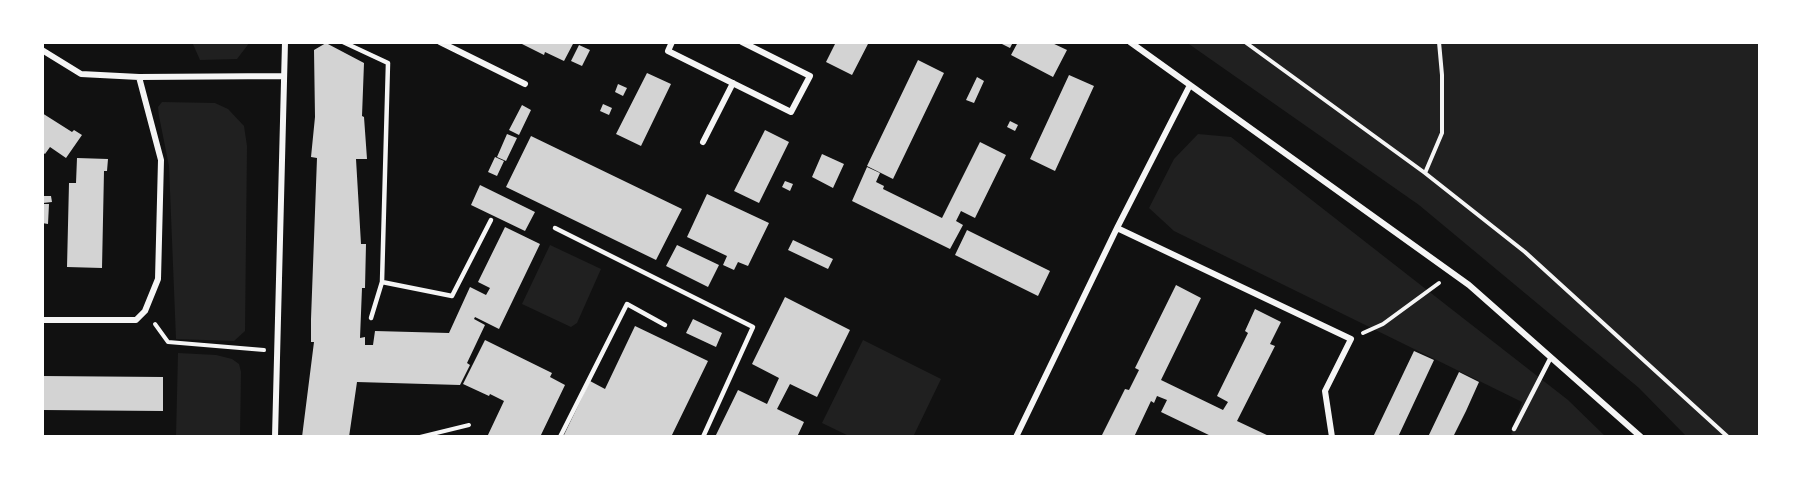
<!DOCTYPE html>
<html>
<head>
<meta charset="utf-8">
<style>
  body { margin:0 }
  #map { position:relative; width:1802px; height:479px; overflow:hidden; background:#111; font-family:"Nunito Sans",sans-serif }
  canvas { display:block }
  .frame { position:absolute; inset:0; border:44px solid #fff; pointer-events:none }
</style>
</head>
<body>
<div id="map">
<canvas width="1802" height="479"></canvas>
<div class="frame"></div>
</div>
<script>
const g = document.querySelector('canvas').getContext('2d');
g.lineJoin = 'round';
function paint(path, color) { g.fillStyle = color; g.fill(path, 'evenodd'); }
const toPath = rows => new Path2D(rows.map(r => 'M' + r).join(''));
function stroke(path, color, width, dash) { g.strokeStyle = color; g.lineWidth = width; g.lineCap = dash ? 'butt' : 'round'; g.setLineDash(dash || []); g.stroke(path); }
const green = toPath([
  [192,42,250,42,237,59,200,60],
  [1186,42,1760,42,1760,437,1687,437,1639,388,1419,205],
  [162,102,215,103,228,109,244,126,247,146,245,331,234,341,176,339,169,166,159,116,158,107],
  [1198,134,1231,137,1568,400,1606,437,1517,437,1511,434,1522,402,1174,231,1149,208,1174,159],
  [550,245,601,269,577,323,571,327,522,304],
  [863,340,941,379,913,437,851,437,822,423],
  [178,353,216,355,232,359,239,364,241,372,240,437,176,437]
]);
const building = toPath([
  [518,42,574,42,564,61,545,52,544,55],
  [836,42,869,42,852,75,826,62],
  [998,42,1013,42,1010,48],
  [1018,42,1050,42,1067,50,1053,77,1011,55],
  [326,43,364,63,362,116,364,117,367,159,356,159,361,244,366,244,365,288,362,288,360,338,365,337,365,345,373,345,375,331,449,333,470,287,486,295,490,288,478,282,505,227,540,244,499,329,475,317,474,319,485,325,467,363,470,365,460,385,357,382,349,437,302,437,314,342,311,342,311,319,317,158,311,157,315,117,314,50],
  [579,45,590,50,582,66,571,61],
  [918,60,944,73,893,179,867,166],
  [647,73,671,84,641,146,616,134],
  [1069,75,1094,86,1055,171,1030,159],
  [977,77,984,81,974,103,966,100],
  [618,84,627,88,623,96,615,92],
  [603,104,612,108,609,115,600,111],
  [522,105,531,110,519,135,509,130],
  [42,113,72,132,74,130,82,135,66,158,50,147,45,154,42,152],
  [1010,121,1018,125,1015,131,1007,127],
  [765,130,789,142,759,203,734,191],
  [507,134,517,138,506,161,497,157],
  [531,136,682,209,656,260,506,187],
  [980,142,1006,155,975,218,961,211,956,221,963,225,950,249,852,201,867,167,880,173,876,182,884,186,883,189,942,218],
  [822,154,844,164,833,188,812,177],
  [495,157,504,161,497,176,488,172],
  [77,158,108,159,107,171,104,171,102,268,67,267,69,183,76,183],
  [785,181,793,184,790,191,782,187],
  [480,185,535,212,525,231,471,205],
  [707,194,769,223,748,266,738,262,734,270,723,265,727,256,687,237],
  [43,196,51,196,52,202,43,203],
  [42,204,49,204,48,224,42,223],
  [967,230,1050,271,1038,296,955,255],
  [793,240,833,259,828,269,788,250],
  [677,245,719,265,708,287,666,266],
  [1176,285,1201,298,1161,380,1223,410,1228,402,1217,396,1248,333,1245,331,1255,309,1281,322,1270,344,1275,346,1237,421,1271,437,1213,437,1161,412,1167,400,1157,396,1154,403,1151,401,1134,437,1101,437,1125,389,1129,390,1139,370,1135,368],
  [785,297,850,330,817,397,790,384,777,409,804,422,797,437,715,437,738,390,767,404,779,378,752,364],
  [693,319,722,333,716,347,686,333],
  [635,326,708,361,671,437,563,437,590,381,605,389],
  [485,340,552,373,550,377,565,385,540,437,487,437,504,401,490,394,489,396,463,384],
  [1414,351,1434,360,1398,437,1373,437],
  [1459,372,1479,382,1466,411,1453,437,1428,437],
  [42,376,163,377,163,411,42,410]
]);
const path = toPath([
  [1245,42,1425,173,1525,252,1728,437],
  [1425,173,1442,133,1442,75,1439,42],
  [155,324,168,342,264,350],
  [1363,333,1383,324,1439,283],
  [420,437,469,425]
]);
const service = toPath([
  [343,42,388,63,382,282,371,318],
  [555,228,753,327,703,437],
  [382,282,452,296,491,220],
  [1514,429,1551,357],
  [560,437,627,304,665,325]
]);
const minor = toPath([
  [440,42,525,84],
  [672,42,668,51,791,112,810,76,742,42],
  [1130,42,1469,285,1641,437],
  [42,50,81,74,139,77,284,76],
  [703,142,733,83],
  [1117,228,1351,339,1325,391,1332,437],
  [42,320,136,320,145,311,158,279,161,160,139,77],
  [275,437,285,42],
  [1016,437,1117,228,1190,85]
]);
paint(green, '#202020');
paint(building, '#d3d3d3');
stroke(path, '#f5f5f5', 4);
stroke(service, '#f5f5f5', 4.5);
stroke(minor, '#f5f5f5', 6);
</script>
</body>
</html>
